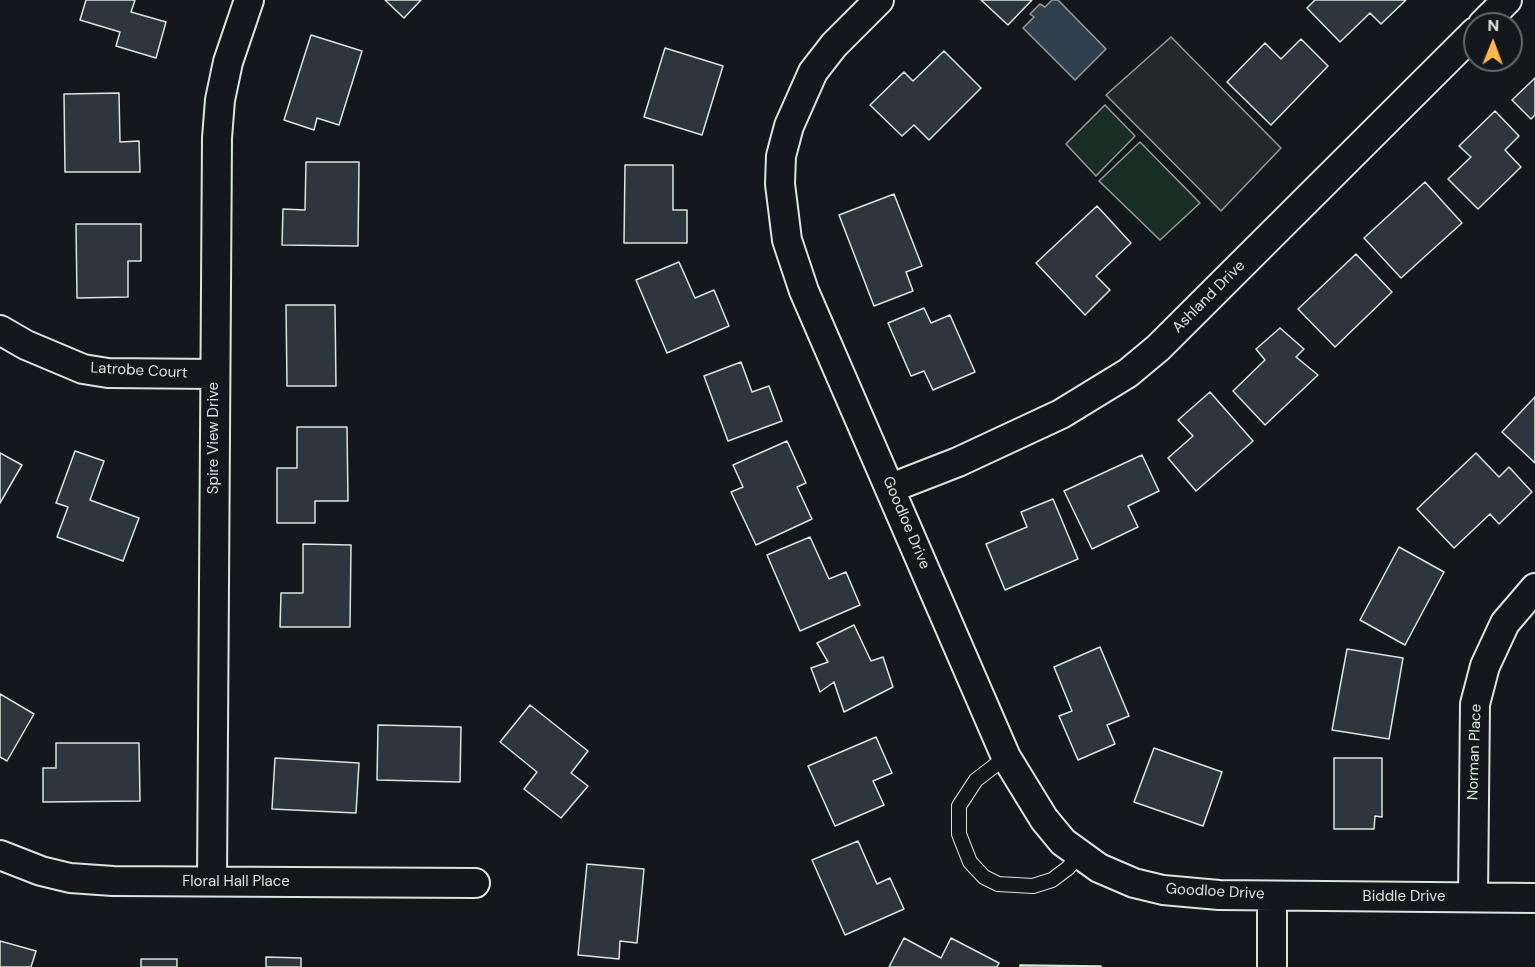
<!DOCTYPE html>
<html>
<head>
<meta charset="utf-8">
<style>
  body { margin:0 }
  #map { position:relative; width:1535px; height:967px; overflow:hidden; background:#14181c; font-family:"DM Sans",sans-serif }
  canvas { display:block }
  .north { position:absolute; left:1463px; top:12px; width:60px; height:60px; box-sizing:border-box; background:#14181c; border:2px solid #626a69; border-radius:50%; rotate:1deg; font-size:16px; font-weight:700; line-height:24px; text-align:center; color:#d8e6dc }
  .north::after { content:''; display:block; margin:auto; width:21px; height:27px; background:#ffb74d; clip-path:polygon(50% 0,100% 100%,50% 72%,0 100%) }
</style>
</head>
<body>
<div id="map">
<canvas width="1535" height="967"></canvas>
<div class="north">N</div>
</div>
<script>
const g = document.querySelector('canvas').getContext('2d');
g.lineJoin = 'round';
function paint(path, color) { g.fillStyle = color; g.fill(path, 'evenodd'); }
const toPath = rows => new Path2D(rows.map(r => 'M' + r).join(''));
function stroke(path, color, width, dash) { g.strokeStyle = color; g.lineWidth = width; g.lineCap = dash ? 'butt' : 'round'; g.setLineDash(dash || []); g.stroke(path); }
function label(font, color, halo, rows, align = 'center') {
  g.font = font + ' "DM Sans",sans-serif'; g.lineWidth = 4.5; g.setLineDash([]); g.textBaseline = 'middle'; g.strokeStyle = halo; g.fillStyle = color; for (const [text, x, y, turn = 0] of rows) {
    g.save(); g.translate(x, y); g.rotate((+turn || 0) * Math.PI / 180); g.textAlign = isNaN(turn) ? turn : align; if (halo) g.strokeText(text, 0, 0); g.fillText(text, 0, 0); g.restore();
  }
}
const green = toPath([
  [1105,105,1135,136,1096,176,1066,144,1105,105],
  [1140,142,1200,203,1160,240,1099,181,1140,142]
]);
const parking = toPath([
  [1171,37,1281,148,1221,211,1106,95,1171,37]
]);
const water = toPath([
  [1052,0,1058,0,1106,49,1075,80,1023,28,1034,17,1030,14,1040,4,1045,7,1052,0]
]);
const building = toPath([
  [86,0,135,0,131,12,166,22,156,58,116,46,120,32,80,20,86,0],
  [385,0,421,0,404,18,385,0],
  [981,0,1032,0,1008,25,981,0],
  [1315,0,1406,0,1381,24,1370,13,1340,42,1307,8,1315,0],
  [311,35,362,51,339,125,317,118,314,130,284,120,311,35],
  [1301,39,1328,66,1271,125,1227,82,1265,43,1281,59,1301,39],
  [665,48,723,66,702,135,644,117,665,48],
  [944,51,981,88,929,140,914,125,902,136,870,105,904,72,913,81,944,51],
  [1535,78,1535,115,1531,119,1512,100,1535,78],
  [119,93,120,142,139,141,140,172,65,172,64,94,119,93],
  [1495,111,1519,136,1505,150,1521,167,1478,209,1448,179,1471,157,1459,146,1495,111],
  [306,162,359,162,358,246,282,245,283,209,305,210,306,162],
  [625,165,673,165,673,210,687,210,687,243,624,243,625,165],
  [1425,182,1462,223,1401,278,1364,238,1425,182],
  [894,194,922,266,906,272,913,291,874,306,839,215,894,194],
  [1097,206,1131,243,1096,276,1110,290,1085,315,1036,263,1097,206],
  [76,224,141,224,141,261,128,261,128,297,77,298,76,224],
  [1356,254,1392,292,1335,347,1298,309,1356,254],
  [679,262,695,298,714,290,729,326,667,353,636,280,679,262],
  [286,305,335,305,336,386,287,386,286,305],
  [924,308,931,323,950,315,975,372,933,390,924,371,911,376,888,323,924,308],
  [1280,328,1304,349,1296,357,1318,375,1265,425,1233,391,1265,360,1256,349,1280,328],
  [741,362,752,392,769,386,782,421,728,441,704,376,741,362],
  [1210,392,1253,441,1196,491,1168,458,1193,436,1178,420,1210,392],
  [1535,397,1535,463,1502,432,1535,397],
  [297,427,347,427,348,501,315,501,315,523,277,523,277,468,297,468,297,427],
  [787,441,806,483,797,487,812,519,756,545,731,492,743,487,733,465,787,441],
  [75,451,104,461,90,500,139,518,123,561,57,537,68,507,56,503,75,451],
  [0,453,22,465,0,503,0,453],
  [1476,453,1499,477,1509,467,1532,492,1499,524,1490,514,1454,548,1417,509,1476,453],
  [1142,455,1159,491,1128,506,1138,527,1092,549,1064,491,1142,455],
  [1053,499,1078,559,1005,590,986,544,1027,527,1021,512,1053,499],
  [810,537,829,579,846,572,860,605,800,631,767,555,810,537],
  [303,544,351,545,350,627,280,627,281,593,303,593,303,544],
  [1399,547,1444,572,1405,645,1360,620,1399,547],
  [854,625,871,661,883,657,893,687,844,712,834,682,820,692,811,668,828,662,817,643,854,625],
  [1100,647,1129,716,1107,725,1115,744,1078,760,1059,716,1072,711,1054,667,1100,647],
  [1347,649,1403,658,1389,739,1332,730,1347,649],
  [0,694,34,714,7,761,0,757,0,694],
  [530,705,588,751,571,773,588,786,561,818,524,789,537,772,500,742,530,705],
  [378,725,461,727,460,782,377,780,378,725],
  [876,737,892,773,873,781,884,805,835,826,808,766,876,737],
  [56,743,139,743,140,801,43,802,43,768,56,768,56,743],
  [1154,748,1222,772,1203,826,1134,802,1154,748],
  [275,758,359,763,356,813,272,809,275,758],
  [1334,758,1382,758,1382,817,1375,816,1374,829,1334,829,1334,758],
  [858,841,877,884,890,878,904,909,845,935,812,860,858,841],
  [587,864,644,869,637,943,620,941,619,959,578,955,587,864],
  [904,938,941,958,951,938,999,963,997,967,889,967,904,938],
  [0,941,36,951,31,967,0,967,0,941],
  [266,957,301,958,301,967,266,967,266,957],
  [141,959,177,959,177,967,141,967,141,959],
  [1020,965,1101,966,1101,967,1020,967,1020,965]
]);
const lane = toPath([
  [1006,757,976,780,959,806,959,834,970,862,984,877,998,884,1033,886,1052,880,1068,868,1079,855]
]);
const street = toPath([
  [879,0,834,45,813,72,789,126,781,156,780,184,787,240,804,291,1006,757,1044,819,1063,842,1099,868,1134,883,1163,890,1219,895,1535,898],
  [1483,24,1507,0],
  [0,330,26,345,83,369,108,373,214,374],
  [891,488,958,462,1061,414,1128,373,1158,348,1475,32],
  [0,855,41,871,70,878,113,881,475,883],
  [212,881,217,138,220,100,228,62,249,0],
  [1473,897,1475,704,1485,666,1505,623,1535,588],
  [1272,967,1272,896]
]);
const streetNames = [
  ["Ashland Drive",1209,297,-45],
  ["Latrobe Court",139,371,3],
  ["Spire View Drive",214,438,-90],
  ["Goodloe Drive",906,523,67],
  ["Norman Place",1475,752,-88],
  ["Floral Hall Place",236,882],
  ["Goodloe Drive",1215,892,3],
  ["Biddle Drive",1404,897]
];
paint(green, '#1a2d24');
stroke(green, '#939e99', 1.5);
paint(parking, '#24282b');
stroke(parking, '#939e99', 1.5);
paint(water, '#2f3f4d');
stroke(water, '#939e99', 1.5);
paint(building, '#2c363c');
stroke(building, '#d8e6dc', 1.5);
stroke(lane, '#d8e6dc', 16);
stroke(street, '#d8e6dc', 32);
stroke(lane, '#14181c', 14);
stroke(street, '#14181c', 28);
label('15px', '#d8e6dc', '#14181c', streetNames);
</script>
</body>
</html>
